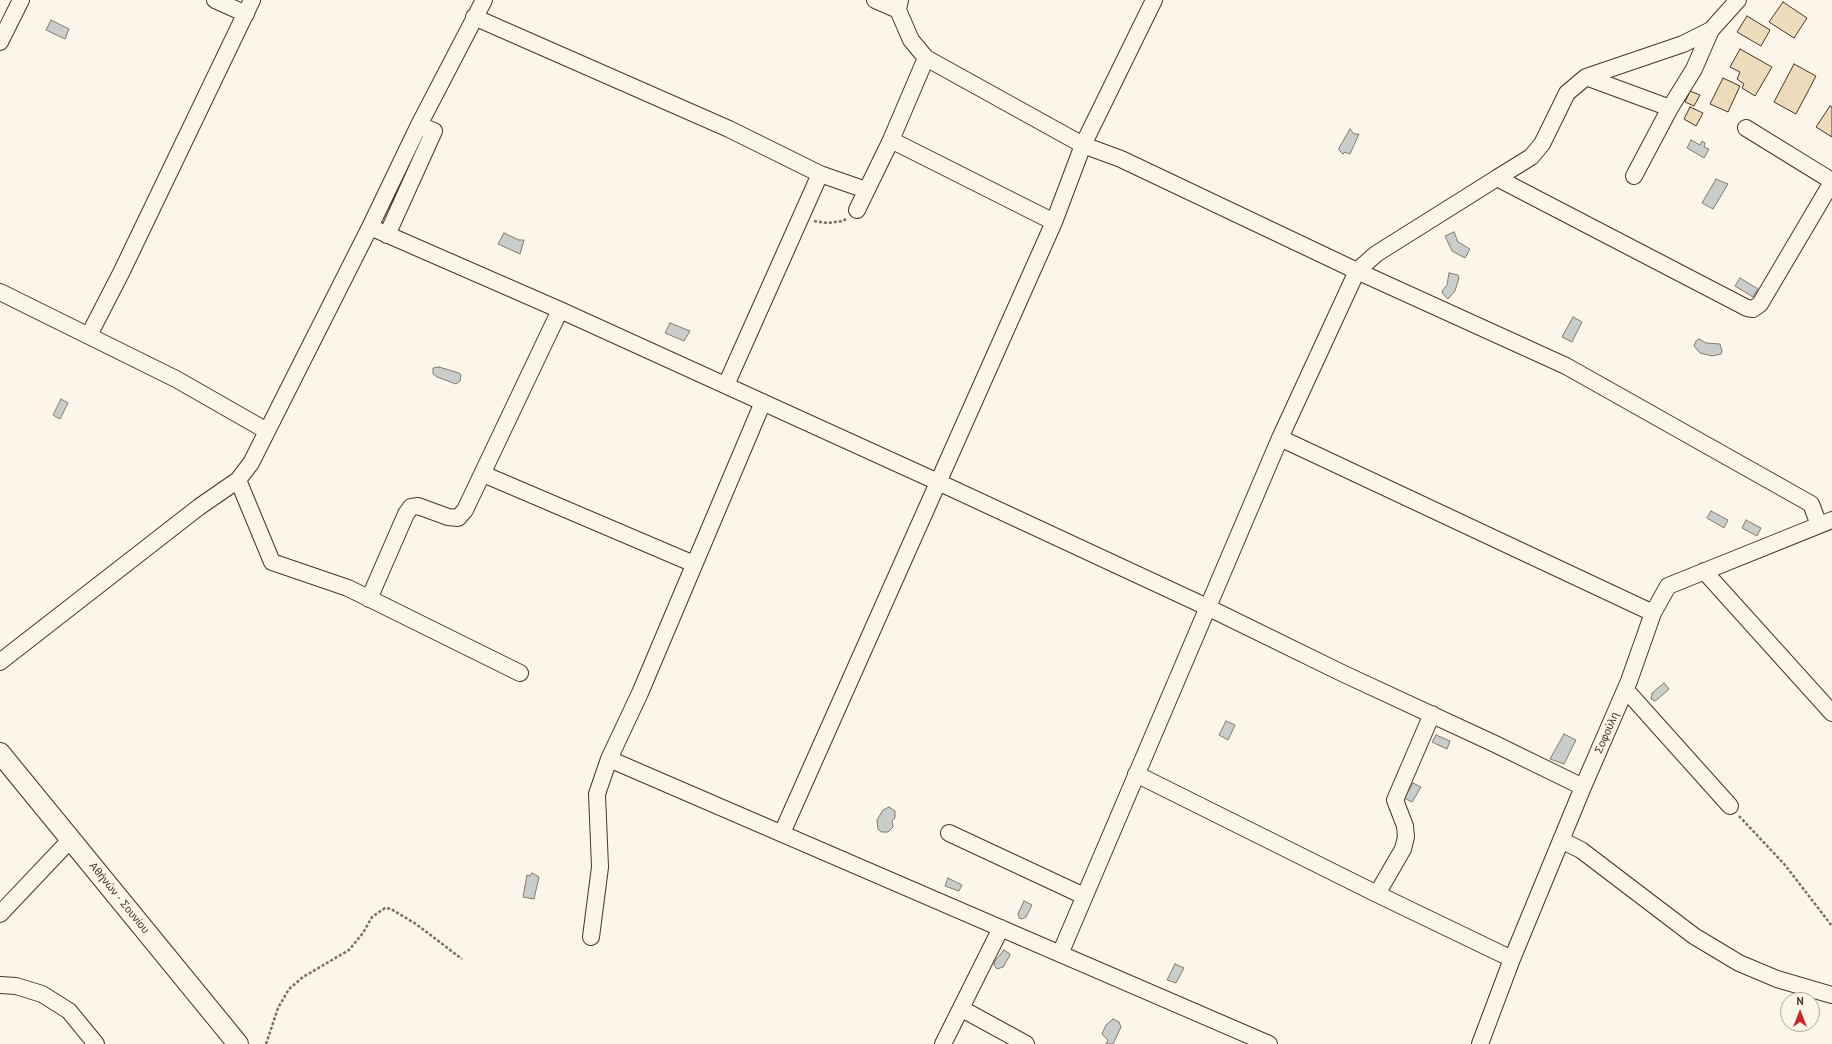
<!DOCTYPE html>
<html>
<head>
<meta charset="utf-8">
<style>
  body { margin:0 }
  #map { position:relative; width:1832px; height:1044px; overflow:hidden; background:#fbf6e9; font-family:"PT Sans",sans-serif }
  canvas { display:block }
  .north { position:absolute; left:1780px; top:992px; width:40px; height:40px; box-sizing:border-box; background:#fbf6e9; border:1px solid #b4a999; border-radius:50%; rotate:0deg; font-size:11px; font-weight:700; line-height:16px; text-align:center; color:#4a3520 }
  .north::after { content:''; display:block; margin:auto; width:14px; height:18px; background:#c62828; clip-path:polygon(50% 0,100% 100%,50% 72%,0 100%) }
</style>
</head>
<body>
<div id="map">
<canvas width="1832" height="1044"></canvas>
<div class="north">N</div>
</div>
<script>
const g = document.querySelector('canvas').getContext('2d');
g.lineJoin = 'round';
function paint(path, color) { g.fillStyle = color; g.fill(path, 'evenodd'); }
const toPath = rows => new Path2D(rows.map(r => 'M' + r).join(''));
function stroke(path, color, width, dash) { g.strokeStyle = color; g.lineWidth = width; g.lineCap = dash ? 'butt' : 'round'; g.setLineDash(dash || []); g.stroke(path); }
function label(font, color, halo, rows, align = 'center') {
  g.font = font + ' "PT Sans",sans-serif'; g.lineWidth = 3; g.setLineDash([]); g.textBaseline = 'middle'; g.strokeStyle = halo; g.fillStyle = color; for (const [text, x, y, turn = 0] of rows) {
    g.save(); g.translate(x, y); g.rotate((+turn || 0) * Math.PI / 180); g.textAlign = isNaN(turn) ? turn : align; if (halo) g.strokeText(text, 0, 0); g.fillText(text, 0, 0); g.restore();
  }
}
const water = toPath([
  [51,20,69,29,65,39,46,30,51,20],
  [1350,129,1354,134,1359,134,1350,154,1345,152,1343,154,1339,150,1339,148,1350,129],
  [1691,140,1700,145,1702,141,1705,143,1704,147,1709,149,1704,158,1687,148,1691,140],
  [1716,179,1728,184,1713,209,1702,203,1716,179],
  [1454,232,1458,242,1470,249,1465,258,1452,251,1445,236,1454,232],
  [504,233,519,240,524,240,520,254,498,244,504,233],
  [1449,273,1458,275,1459,278,1455,291,1448,299,1443,294,1442,291,1447,285,1449,273],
  [1740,278,1758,289,1753,297,1735,286,1740,278],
  [1573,317,1582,322,1572,342,1562,337,1573,317],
  [670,323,690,331,684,341,665,333,670,323],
  [1699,339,1706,343,1720,344,1722,351,1721,354,1712,356,1700,353,1694,346,1696,341,1699,339],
  [439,367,459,373,461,375,460,381,456,384,437,377,433,374,433,368,439,367],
  [61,399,68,403,60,419,53,415,61,399],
  [1711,511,1728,520,1724,528,1707,518,1711,511],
  [1746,520,1761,528,1757,536,1742,528,1746,520],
  [1664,683,1669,689,1659,698,1655,701,1651,699,1652,693,1664,683],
  [1226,721,1235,725,1228,740,1219,735,1226,721],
  [1564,734,1576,740,1564,764,1550,759,1564,734],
  [1436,735,1450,741,1447,749,1432,742,1436,735],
  [1413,783,1421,787,1412,802,1404,798,1413,783],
  [889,807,895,811,895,818,892,821,893,827,888,832,881,832,878,829,877,820,883,810,889,807],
  [532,873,539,877,534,899,523,897,527,875,530,876,532,873],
  [948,878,962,885,959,891,945,886,948,878],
  [1024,901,1032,905,1026,917,1022,919,1019,918,1018,914,1024,901],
  [1004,950,1010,954,1009,957,1003,967,997,969,994,965,995,961,1004,950],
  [1175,964,1184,968,1176,983,1167,980,1175,964],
  [1113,1019,1119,1022,1121,1027,1113,1044,1106,1044,1108,1040,1102,1034,1106,1025,1113,1019]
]);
const building = toPath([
  [1783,2,1807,18,1794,38,1769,22,1783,2],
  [1747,16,1770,30,1761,46,1737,32,1747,16],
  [1740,49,1772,67,1755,96,1742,88,1744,84,1737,79,1740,72,1730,67,1740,49],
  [1794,64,1816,76,1796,114,1774,102,1794,64],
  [1723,78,1740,86,1728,112,1710,104,1723,78],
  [1690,91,1700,95,1694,106,1685,102,1690,91],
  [1830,106,1832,107,1832,137,1816,127,1830,106],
  [1690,107,1703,113,1696,126,1684,119,1690,107]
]);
const path = toPath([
  [814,221,827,223,843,221,846,219],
  [1739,816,1785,865,1832,926],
  [266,1044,278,1008,289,989,303,977,349,950,363,933,372,917,385,908,391,909,416,924,462,959]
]);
const minor = toPath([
  [215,0,246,14],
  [875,0,898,10],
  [1154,0,1083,145,1121,159,1357,271,1566,366,1811,504,1819,525],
  [474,17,729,129,820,174,866,190],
  [0,42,21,0],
  [1586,77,1683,44,1711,30,1738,0],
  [1746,128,1832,181],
  [891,140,1054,222],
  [1634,176,1670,108],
  [1497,178,1531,157,1542,144,1567,93,1586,77,1670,108,1694,69,1711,30],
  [857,210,891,140,926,58],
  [370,227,560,310,938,482,1207,607,1344,674,1495,744,1583,787],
  [387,235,434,131,419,125],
  [0,292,176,379,267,431],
  [89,335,121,273,252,0],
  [726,385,820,174],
  [1280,438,1653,613],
  [483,474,694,564],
  [238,480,272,562,348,588,520,673],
  [1704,571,1832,713],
  [369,599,406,514,411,507,418,506,448,517,458,518,465,510,560,310],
  [0,662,199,507,238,480,251,463,370,227,419,125,484,0],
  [1626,690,1730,806],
  [609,759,1269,1044],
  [1136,774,1377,894,1512,959],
  [782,833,1054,222,1083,145,926,58,911,40,898,10,900,0],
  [949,833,1084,896],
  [1561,840,1581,850,1694,936,1739,963,1777,979,1832,995],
  [1377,894,1403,849,1406,837,1405,826,1395,800,1432,714],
  [0,914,71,839],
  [591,937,600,867,597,794,609,759,640,693,763,402],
  [1060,954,1280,438,1357,271,1376,254,1497,178,1747,308,1753,309,1760,304,1832,182],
  [0,985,16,986,42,994,69,1011,96,1044],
  [962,1009,1026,1044],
  [943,1044,1001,928],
  [1480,1044,1512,959,1583,787,1629,681,1653,613,1668,586,1832,520]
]);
const major = toPath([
  [0,753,238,1044]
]);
const streetNames = [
  ["Σοφούλη",1607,733,-66],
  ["Αθήνών - Σουνίου",119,898,51]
];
paint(water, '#c9cecd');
stroke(water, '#887966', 1);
paint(building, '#ecdcbc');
stroke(building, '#4a3520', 1);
stroke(minor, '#4a3520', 18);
stroke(major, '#4a3520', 22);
stroke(path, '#7f6f5c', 2.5, [3, 2]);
stroke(minor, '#fbf6e9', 16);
stroke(major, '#fbf6e9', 20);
label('11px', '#4a3520', '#fbf6e9', streetNames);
</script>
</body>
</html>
